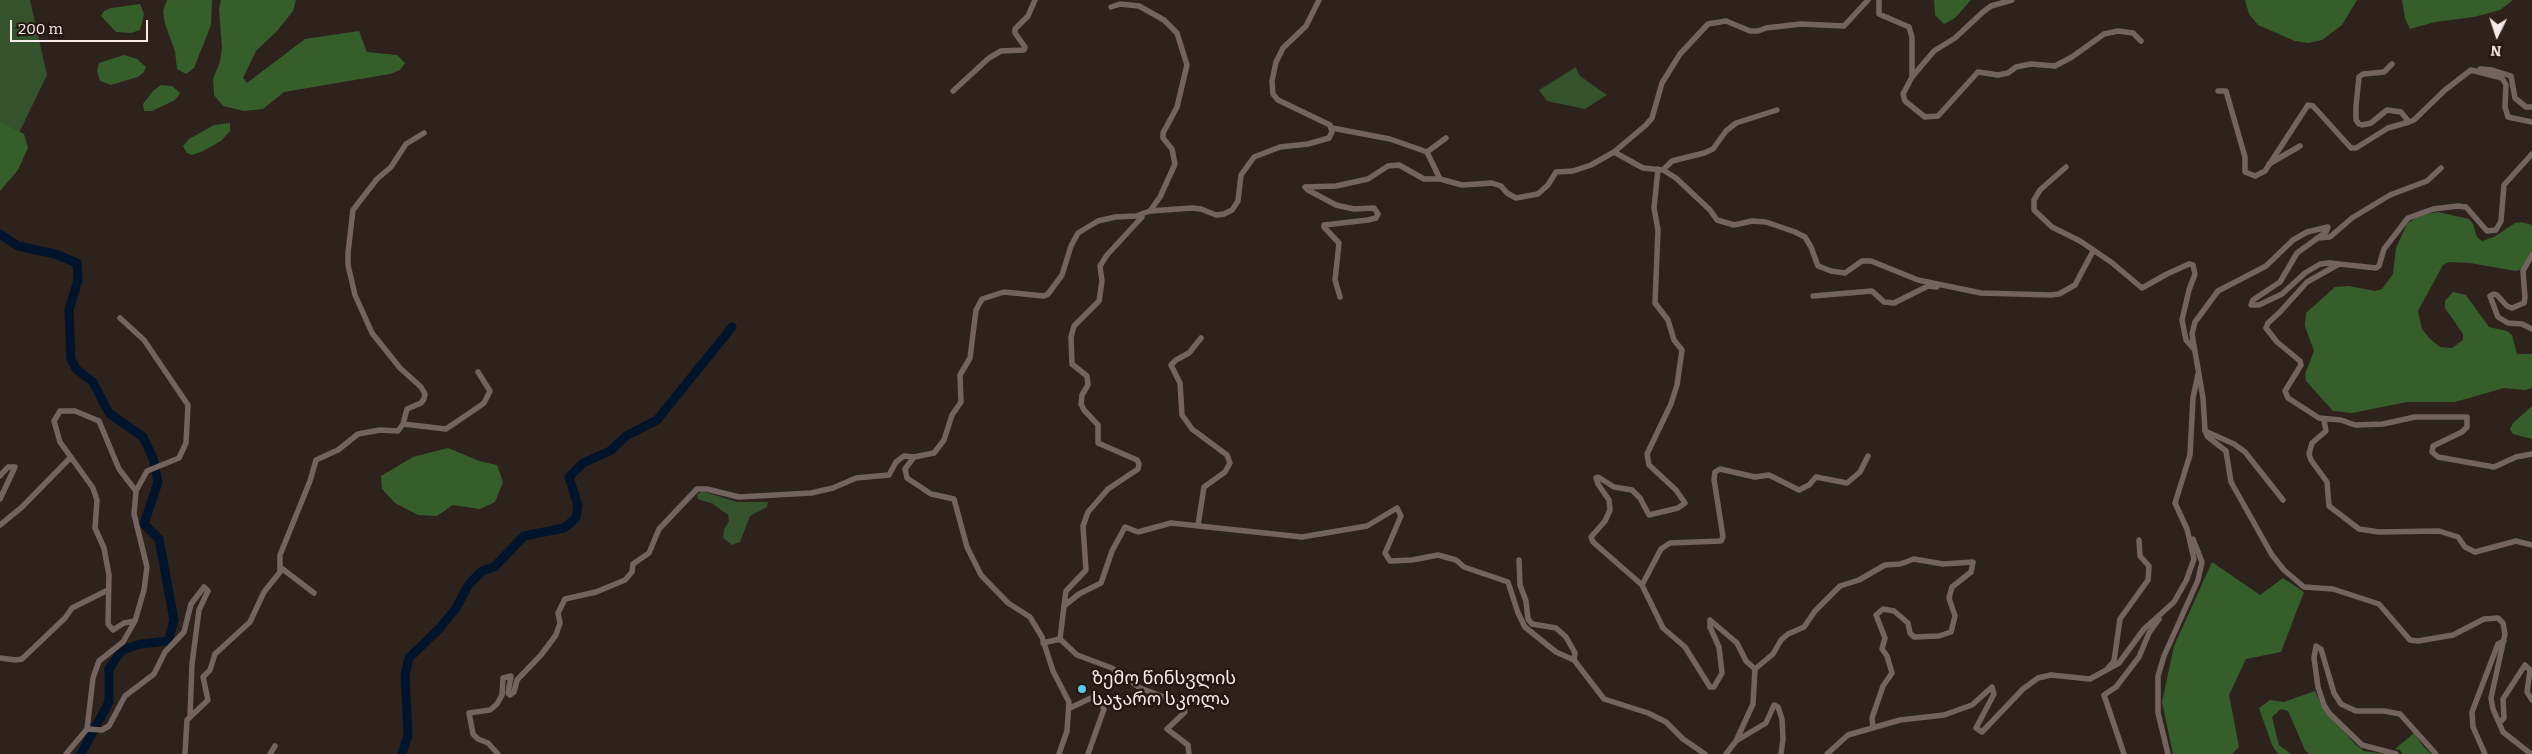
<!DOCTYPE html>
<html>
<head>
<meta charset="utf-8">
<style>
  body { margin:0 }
  #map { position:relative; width:2532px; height:754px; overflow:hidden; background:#2e221d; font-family:Bitter,serif }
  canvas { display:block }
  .north { position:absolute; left:2472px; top:10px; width:50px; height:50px; -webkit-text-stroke:4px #241814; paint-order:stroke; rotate:184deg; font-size:14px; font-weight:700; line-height:20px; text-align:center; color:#f5ece9 }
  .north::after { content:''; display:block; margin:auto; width:18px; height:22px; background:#f5ece9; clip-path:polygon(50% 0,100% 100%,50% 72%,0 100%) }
  .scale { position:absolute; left:10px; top:20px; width:138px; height:22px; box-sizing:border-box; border:2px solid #f5ece9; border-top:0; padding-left:6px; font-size:15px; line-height:18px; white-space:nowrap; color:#f5ece9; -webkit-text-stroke:4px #241814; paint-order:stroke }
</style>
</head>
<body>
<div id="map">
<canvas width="2532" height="754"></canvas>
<div class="north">N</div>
<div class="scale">200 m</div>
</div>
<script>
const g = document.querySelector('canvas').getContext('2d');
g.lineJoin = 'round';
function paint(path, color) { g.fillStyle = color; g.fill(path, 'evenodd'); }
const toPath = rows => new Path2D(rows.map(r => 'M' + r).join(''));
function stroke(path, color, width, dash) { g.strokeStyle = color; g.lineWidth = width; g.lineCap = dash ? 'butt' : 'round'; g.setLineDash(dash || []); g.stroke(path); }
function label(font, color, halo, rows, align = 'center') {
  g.font = font + ' Bitter,"Noto Sans Georgian",serif'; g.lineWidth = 5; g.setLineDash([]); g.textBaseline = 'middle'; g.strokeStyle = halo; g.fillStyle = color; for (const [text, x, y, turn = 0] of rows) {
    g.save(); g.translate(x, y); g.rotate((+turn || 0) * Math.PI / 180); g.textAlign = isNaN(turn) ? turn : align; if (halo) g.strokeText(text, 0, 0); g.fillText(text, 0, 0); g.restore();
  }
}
const green = toPath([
  [0,0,30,0,47,75,0,172],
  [1576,67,1580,76,1607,95,1585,109,1547,101,1539,90],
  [702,491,737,502,768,502,767,507,750,516,740,542,732,545,723,538,724,529,729,521,728,515,713,504,698,499,697,494]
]);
const forest = toPath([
  [167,0,212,0,211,25,194,68,186,74,177,69,175,51,165,24,163,11],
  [221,0,296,0,293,11,277,31,256,51,243,78,247,83,305,39,359,31,367,52,397,55,405,63,400,70,390,74,284,92,263,109,244,111,223,106,214,95,213,79,220,62,222,47,219,9],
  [1934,0,1971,0,1955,18,1944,24,1935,15],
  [2245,0,2357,0,2342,25,2322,40,2308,43,2295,41,2258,25,2249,14],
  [2402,0,2513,0,2500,10,2474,17,2435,22,2410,29,2405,18],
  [140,4,144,14,140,30,131,33,116,32,101,16,104,11,111,8],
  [124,55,137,59,146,67,144,72,138,77,111,85,100,81,97,71,99,63],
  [161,85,172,86,180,93,175,100,152,111,144,111,143,104,152,92],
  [0,122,24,134,28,148,18,170,0,191],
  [230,123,230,131,221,141,203,151,192,155,187,153,183,146,189,139,214,125],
  [2438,212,2469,219,2473,224,2477,237,2482,241,2494,237,2515,223,2521,222,2532,225,2532,252,2522,269,2516,271,2470,263,2449,262,2443,265,2418,311,2422,329,2430,339,2440,347,2452,348,2463,340,2463,334,2445,308,2445,301,2453,292,2466,295,2489,327,2507,331,2512,335,2517,354,2532,354,2532,388,2525,390,2504,388,2455,402,2407,402,2352,413,2333,411,2306,381,2305,374,2314,351,2305,326,2306,313,2335,287,2349,286,2375,291,2382,289,2393,274,2396,248,2407,224,2419,215],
  [2532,406,2532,439,2513,434,2510,429,2513,423],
  [448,448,479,461,497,465,503,482,495,502,480,509,453,505,437,516,418,515,395,503,382,489,381,476,413,457],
  [2212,562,2260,595,2283,578,2304,592,2281,652,2246,659,2229,695,2239,747,2232,754,2173,754,2162,702,2174,646],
  [2315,691,2322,706,2355,744,2364,751,2384,754,2309,754,2305,750,2288,711,2281,709,2272,717,2279,745,2291,754,2278,754,2272,745,2259,708,2270,700,2284,702],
  [2414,733,2424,747,2431,754,2402,754,2400,750,2395,749]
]);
const river = toPath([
  [0,234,18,246,55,254,77,263,78,280,69,310,71,359,76,369,93,382,109,413,143,437,153,458,158,482,144,524,159,539,174,620,168,641,141,644,122,650,109,669,109,702,81,754],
  [402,754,408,735,405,675,409,658,441,627,456,608,469,584,482,571,494,567,524,536,564,528,576,518,578,506,569,477,583,463,610,451,626,436,657,420,732,327]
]);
const minor = toPath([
  [1879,0,1879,14,1909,27,1912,37,1912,77,1903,94,1905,101,1925,117,1938,116,1978,72,1998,75,2008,73,2016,67,2031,64,2055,66,2072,57,2104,34,2118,31,2133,33,2141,41],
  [1111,7,1120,4,1139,6,1164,20,1177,33,1187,65,1177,107,1163,133,1163,138,1172,149,1175,164,1160,197,1150,211],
  [2392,64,2384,72,2363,74,2359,77,2356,106,2356,120,2359,124,2362,125,2371,123,2387,110,2401,112,2409,122,2414,120,2445,90,2471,70,2502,78,2506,85,2505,107,2508,117,2532,122],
  [2480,69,2492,70,2511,76,2515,98,2526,107,2532,107],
  [1912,77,1934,51,1955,38,1983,12,1991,6,2012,0],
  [953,91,989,58,1001,51,1024,50,1025,47,1015,33,1015,29,1028,16,1035,0],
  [2218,91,2226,91,2245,157,2245,172,2255,176,2265,171,2308,105,2313,106,2351,148,2356,148,2388,128,2409,122],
  [1332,128,1390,139,1427,152,1440,179],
  [1427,152,1446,138],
  [1614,152,1643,168,1663,170,1676,178,1710,210,1717,220,1734,225,1752,221,1766,222,1795,232,1805,237,1811,247,1818,266,1831,271,1845,273,1862,261,1871,261,1918,280,1981,293,2051,295,2059,294,2075,285,2093,251],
  [2269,164,2300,146],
  [2066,167,2040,190,2034,200,2034,210,2052,227,2080,241,2111,262,2142,288,2167,274,2189,264,2193,265,2195,274,2189,290,2182,320,2186,340,2193,348],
  [1663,170,1672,161,1704,153,1713,149,1726,131,1736,123,1777,110],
  [2317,238,2330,237,2352,218,2390,195,2427,181,2441,168],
  [2532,255,2523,271,2525,298,2524,303,2512,308,2507,306,2497,295,2494,294,2490,296,2498,317,2508,323,2522,324,2532,329],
  [2339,264,2307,282,2280,312,2268,323,2266,328,2277,342,2300,361,2301,365,2285,391,2288,398,2319,418,2341,420,2355,425,2383,424,2415,417,2467,417,2467,427,2462,432,2433,446,2432,452,2438,457,2494,467,2516,457,2532,454],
  [1813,296,1872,291,1884,302,1894,303,1928,286,1937,287],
  [1340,297,1335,280,1339,243,1324,227,1324,225,1368,220,1376,218,1378,214,1374,208,1354,209,1336,205,1308,190,1305,187,1336,186,1368,179,1388,166,1399,165,1424,179,1440,179,1462,185,1492,183,1501,186,1507,193,1516,198,1538,194,1548,185,1556,172,1573,171,1591,165,1614,152,1646,125,1652,118,1662,83,1680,54,1708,24,1726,21,1750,31,1758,31,1766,28,1801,24,1844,26,1868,0],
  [2324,420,2326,431,2312,443,2309,454,2311,460,2327,482,2329,506,2359,529,2379,532,2439,531,2458,537,2465,547,2475,552,2516,541,2532,545],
  [403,424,446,429,474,410,484,403,490,391,478,372],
  [2205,431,2234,444,2245,452,2283,500],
  [0,476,8,467,15,467,0,499],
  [0,525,22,507,71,457],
  [1198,525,1204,487,1225,472,1230,463,1227,455,1192,429,1182,415,1180,383,1171,365,1176,360,1189,353,1201,338],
  [1519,560,1520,585,1526,601,1528,619,1532,624,1556,628,1566,637,1575,653,1574,660],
  [280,567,314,593],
  [1642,585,1593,542,1591,537,1605,521,1610,510,1609,500,1598,484,1596,478,1598,477,1614,487,1632,490,1640,498,1649,515,1678,508,1685,503,1676,490,1649,465,1647,454,1671,404,1677,385,1682,350,1674,340,1668,320,1655,303,1658,230,1654,208,1658,169],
  [1064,606,1066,591,1086,570,1083,526,1088,512,1108,489,1138,469,1139,464,1137,460,1098,443,1098,425,1084,410,1081,404,1082,395,1088,385,1087,376,1072,364,1071,337,1074,326,1099,301,1102,281,1100,266,1107,255,1142,217],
  [135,621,124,623,113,630,108,624,109,575,104,548,95,528,97,500,93,488,60,442,54,421,60,411,75,411,99,421,119,469,136,491],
  [1060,639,1064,606,1079,594,1101,583,1112,551,1125,527,1138,532,1171,523,1302,537,1367,526,1397,508,1401,516,1385,553,1390,561,1412,560,1438,555,1456,560,1464,567,1508,582,1518,613,1525,627,1556,652,1574,660,1604,699,1648,713,1666,722,1683,739,1705,754],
  [1043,643,1060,639,1077,655,1112,668,1140,688,1183,704,1185,712,1167,729,1188,745,1189,754],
  [0,658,16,660,22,659,65,618,72,608,108,590],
  [2108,668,2114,661,2120,619,2148,580,2149,566,2140,556,2139,540],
  [1755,669,1773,654,1781,640,1788,634,1804,627,1815,611,1840,586,1859,580,1885,565,1900,564,1914,559,1943,564,1973,562,1971,572,1952,587,1949,598,1955,616,1951,632,1939,636,1914,637,1910,633,1908,623,1894,611,1883,609,1876,615,1885,638,1882,649,1887,656,1892,673,1883,686,1872,718,1873,727],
  [1070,708,1091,698,1100,702,1104,709,1088,754],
  [2499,723,2504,718,2503,699,2525,665,2530,670,2527,692,2532,700],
  [87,729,102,730,109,726,125,696,154,674,165,652,184,632,191,604,204,587,208,591,199,610,192,664,190,717],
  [1736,741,1753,704,1755,669,1746,661,1737,643,1710,620,1710,627,1719,647,1722,673,1714,687,1710,687,1685,647,1663,628,1642,585,1661,549,1670,543,1721,541,1723,537,1714,479,1715,472,1720,469,1755,477,1769,475,1799,490,1809,485,1816,477,1847,483,1860,472,1868,456],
  [66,754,87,729,93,678,99,661,123,642,135,621,144,590,147,567,134,514,136,491,147,471,179,458,186,443,188,405,144,340,120,318],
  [185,754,187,720,208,700,203,677,210,670,215,654,250,622,264,592,280,572,280,555,310,481,316,460,338,450,358,434,380,430,398,431,403,424,407,409,421,403,424,399,425,394,421,387,400,368,372,333,355,295,348,265,348,253,353,210,377,179,391,167,406,144,424,133],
  [270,754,275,746],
  [498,754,488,743,478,739,473,734,469,713,490,710,497,704,502,695,503,678,511,676,508,693,510,695,514,692,517,680,541,655,556,635,560,623,558,613,565,599,596,592,625,580,632,572,633,564,649,553,659,529,697,489,707,489,739,497,811,493,833,488,856,478,889,475,896,462,904,456,914,457],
  [1059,754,1067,731,1069,702,1053,671,1042,637,1030,617,1008,603,981,575,967,547,954,499,931,494,907,478,905,469,914,457,934,453,944,440,952,415,961,402,960,375,970,358,976,310,982,299,1004,292,1044,296,1048,294,1062,275,1071,246,1078,233,1098,221,1115,217,1136,216,1150,211,1192,208,1201,209,1216,215,1224,214,1232,210,1238,201,1241,175,1254,157,1280,147,1308,144,1329,138,1332,132,1330,125,1278,100,1273,94,1272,81,1276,62,1283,48,1306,26,1319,0],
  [1726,754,1736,741,1766,723,1774,705,1778,707,1782,719,1783,739,1781,754],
  [1827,754,1848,735,1900,720,1944,715,1972,705,1992,687,1994,694,1976,728,1982,732,2023,689,2038,678,2051,675,2090,679,2119,663,2144,629,2174,602,2186,581,2194,559,2187,529,2175,503,2190,455,2193,398,2198,374],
  [2124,754,2104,695,2116,687,2139,657,2149,633,2159,619],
  [2168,754,2158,713,2158,676,2164,656,2198,580,2202,562,2193,539],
  [2396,754,2362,745,2329,713,2324,705,2318,687,2314,658,2316,646,2321,649,2334,693,2341,704,2356,711,2384,711,2400,714,2436,754],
  [2485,754,2473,727,2472,712,2498,644,2504,641],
  [2531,754,2503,732,2493,709,2491,698,2505,634,2503,623,2498,618,2484,619,2453,635,2418,641,2410,640,2379,604,2333,589,2304,587,2284,570,2272,555,2231,482,2226,451,2208,437,2205,431,2203,398,2192,334,2195,322,2218,291,2266,266,2293,240,2307,232,2328,227,2326,232,2297,253,2280,282,2253,300,2251,305,2259,305,2282,294,2305,273,2320,264,2330,263,2376,268,2379,266,2384,249,2408,218,2433,209,2458,206,2466,207,2487,231,2496,230,2501,221,2504,185,2532,154]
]);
const markers = [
  [1082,689,5,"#5bc8e7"]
];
const poiNames = [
  ["ზემო წინსვლის",1092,679],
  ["საჯარო სკოლა",1092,700]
];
paint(green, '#34522c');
paint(forest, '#365e2b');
stroke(river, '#00152b', 9);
stroke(minor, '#73645f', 5.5);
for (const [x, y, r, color] of markers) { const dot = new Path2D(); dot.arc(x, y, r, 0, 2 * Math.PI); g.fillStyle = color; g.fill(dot); stroke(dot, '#241814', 2); }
label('18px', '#f5ece9', '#241814', poiNames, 'left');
</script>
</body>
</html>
